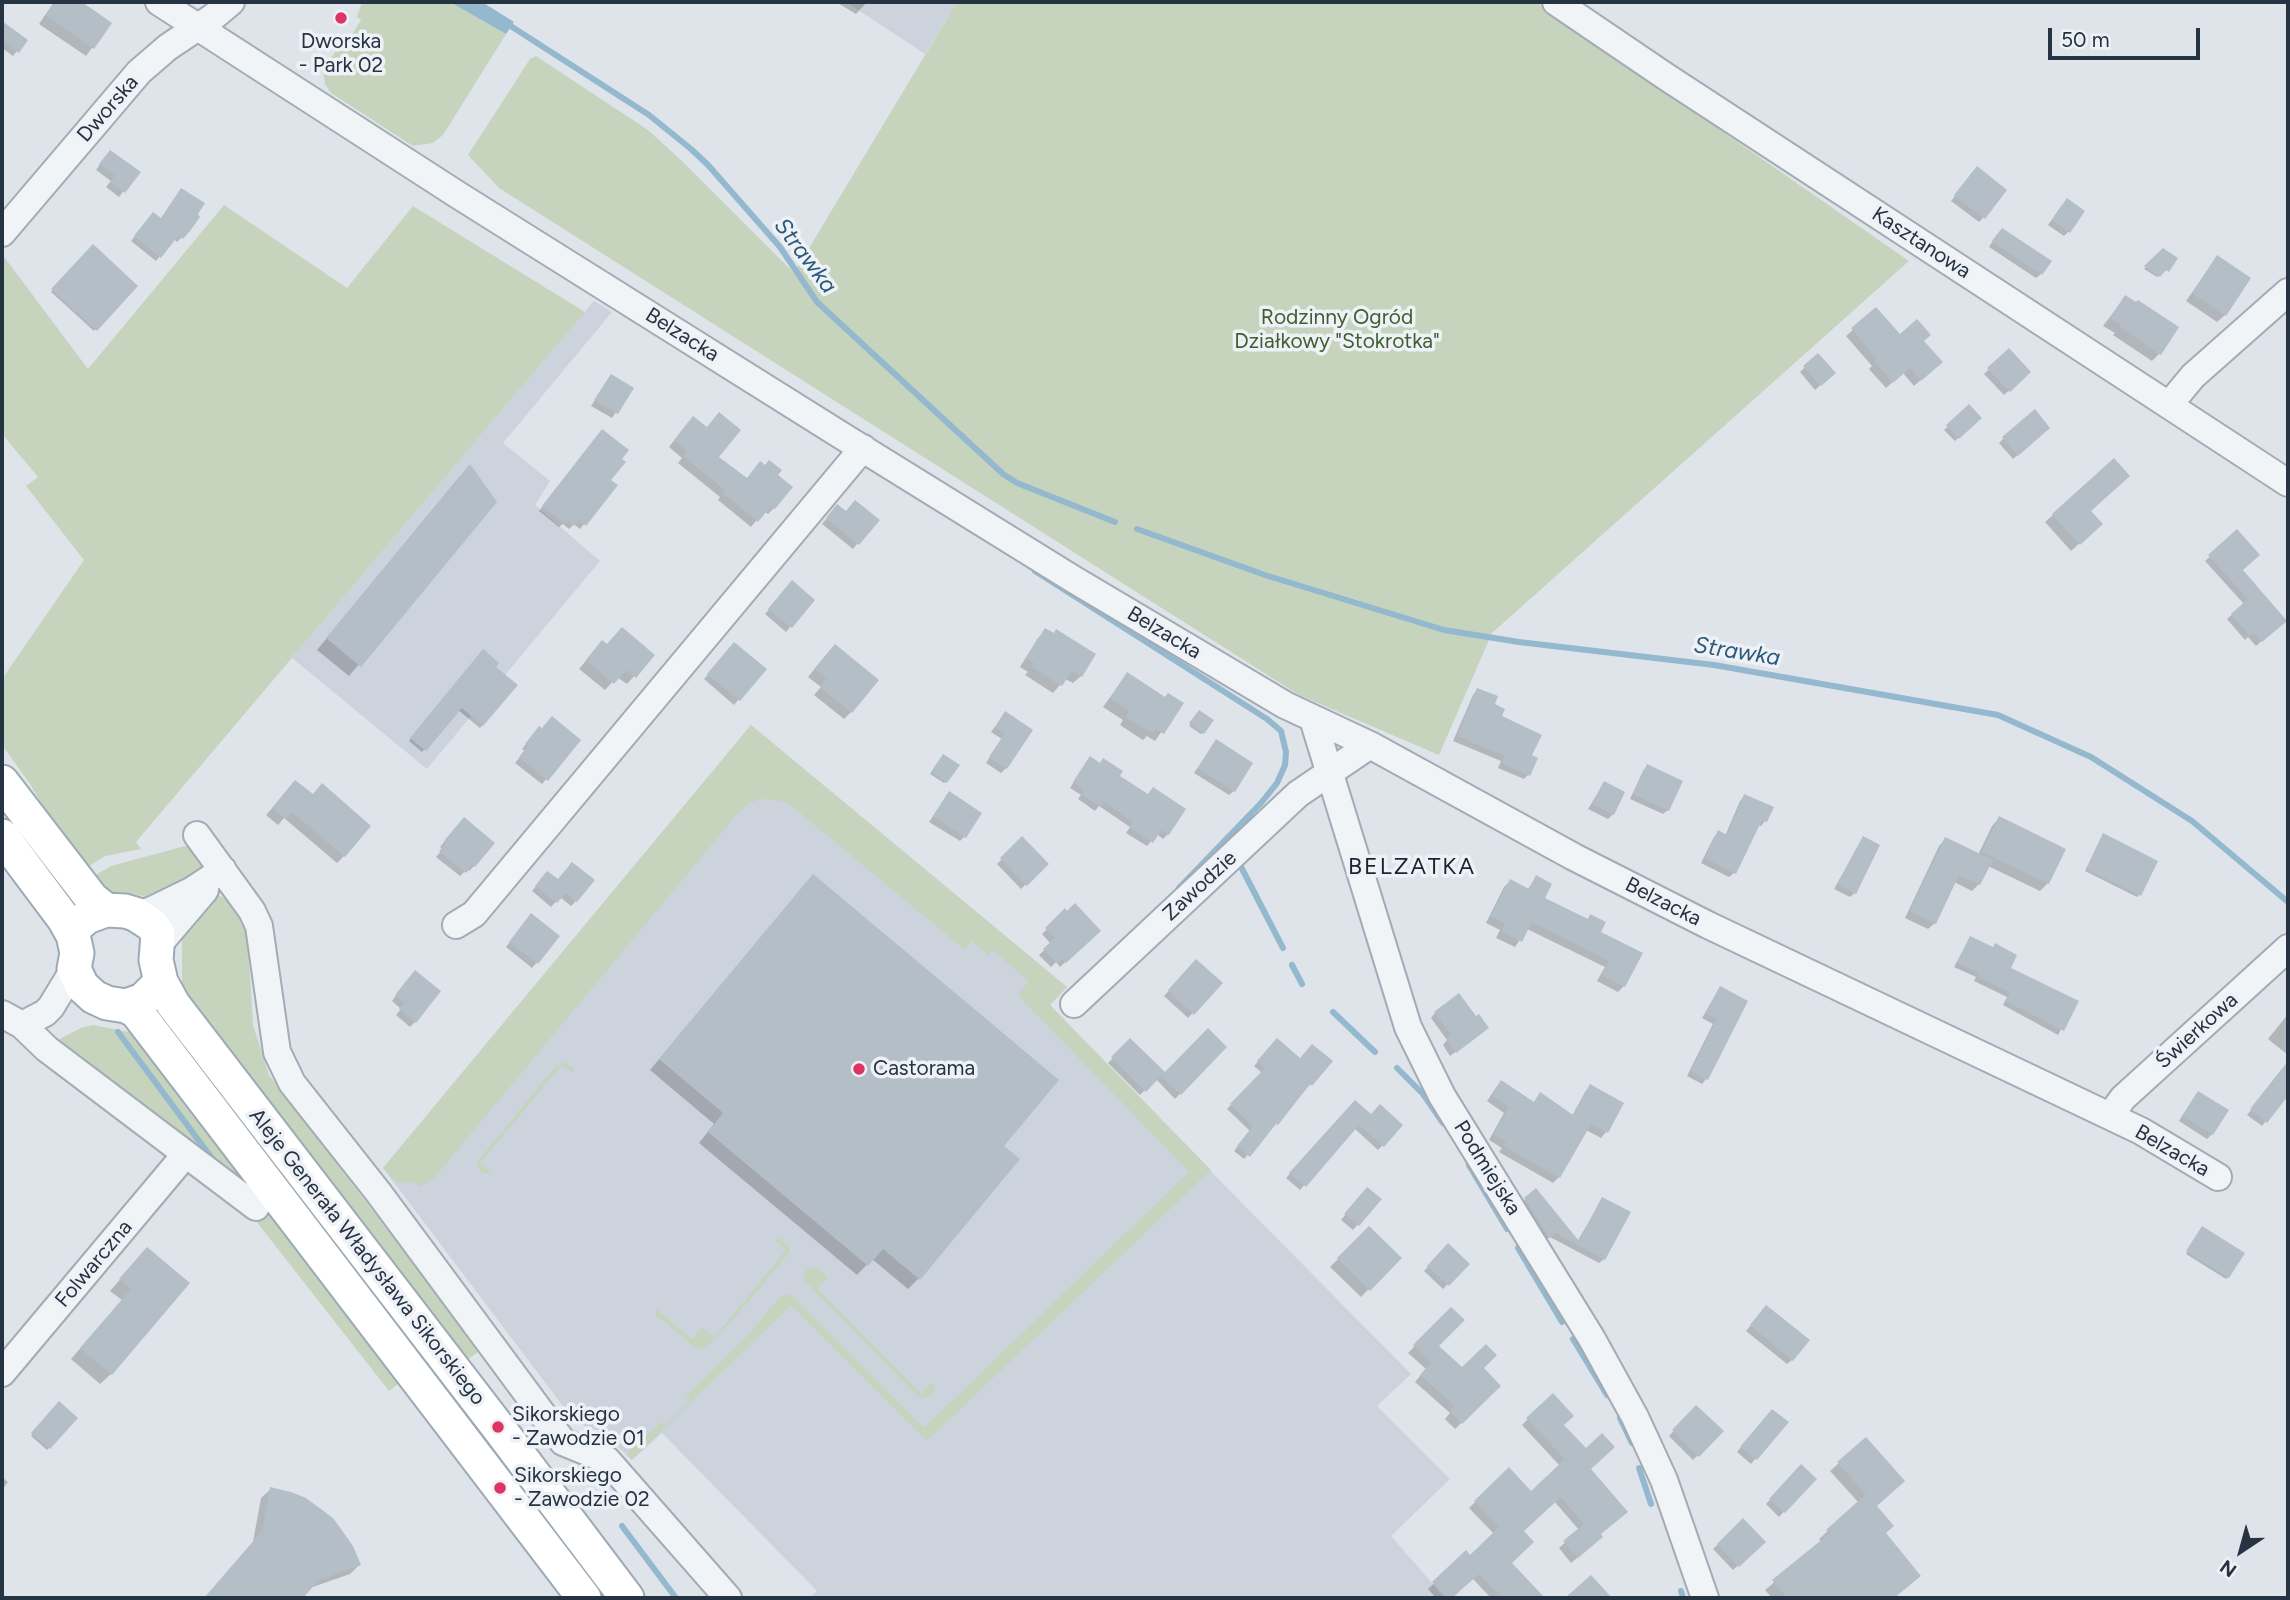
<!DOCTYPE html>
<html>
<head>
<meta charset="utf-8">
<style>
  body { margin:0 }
  #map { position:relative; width:2290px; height:1600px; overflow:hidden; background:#dee4e9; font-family:Figtree,sans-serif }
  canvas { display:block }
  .frame { position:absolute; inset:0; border:4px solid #253342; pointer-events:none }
  .north { position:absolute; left:2206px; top:1516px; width:70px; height:70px; -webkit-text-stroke:5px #eef2f7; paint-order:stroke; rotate:216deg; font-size:19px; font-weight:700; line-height:28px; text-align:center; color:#253342 }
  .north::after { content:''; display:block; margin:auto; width:24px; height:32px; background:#253342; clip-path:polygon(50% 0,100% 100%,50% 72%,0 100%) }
  .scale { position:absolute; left:2048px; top:28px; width:152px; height:32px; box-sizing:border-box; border:4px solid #253342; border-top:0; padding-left:9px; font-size:21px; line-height:24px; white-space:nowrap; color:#253342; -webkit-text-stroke:5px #eef2f7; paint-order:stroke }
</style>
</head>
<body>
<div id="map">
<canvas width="2290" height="1600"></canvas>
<div class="frame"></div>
<div class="north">N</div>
<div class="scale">50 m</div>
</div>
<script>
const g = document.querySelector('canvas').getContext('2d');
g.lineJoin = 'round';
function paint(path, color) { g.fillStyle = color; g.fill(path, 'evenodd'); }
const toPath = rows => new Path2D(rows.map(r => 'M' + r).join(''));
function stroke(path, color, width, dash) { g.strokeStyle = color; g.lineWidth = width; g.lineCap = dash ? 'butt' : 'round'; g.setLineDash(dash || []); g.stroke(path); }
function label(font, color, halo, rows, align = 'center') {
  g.font = font + ' Figtree,sans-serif'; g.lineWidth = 7; g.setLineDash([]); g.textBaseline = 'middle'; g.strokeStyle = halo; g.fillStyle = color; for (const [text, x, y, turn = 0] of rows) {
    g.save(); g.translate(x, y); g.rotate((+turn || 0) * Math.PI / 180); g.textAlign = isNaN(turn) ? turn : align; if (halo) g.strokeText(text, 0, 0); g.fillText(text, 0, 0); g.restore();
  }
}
const built = toPath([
  [846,2,957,2,925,54],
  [594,301,612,312,503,443,550,481,535,505,600,561,427,769,292,658],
  [751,725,1067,987,1050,1005,1159,1119,1411,1374,1377,1406,1450,1479,1391,1536,1445,1598,810,1598,817,1591,662,1433,632,1460,604,1434,575,1422,383,1168]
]);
const green = toPath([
  [362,2,450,2,506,34,443,135,433,143,413,146,331,93,325,84,323,70,347,34,351,36,361,20,357,17],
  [957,2,1536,2,1909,261,1492,633,1439,755,1299,695,499,188,468,155,530,59,536,56,648,130,682,161,794,273],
  [224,205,347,288,413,206,585,312,136,842,141,849,105,856,86,868,60,836,30,784,2,745,2,679,84,560,26,486,38,477,2,434,2,254,88,369],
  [751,725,1067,987,1050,1005,1211,1170,927,1441,791,1305,632,1460,627,1455,630,1451,661,1422,665,1426,690,1401,686,1396,747,1336,781,1296,787,1294,793,1296,924,1428,1189,1172,1018,995,1029,981,992,950,988,955,972,941,965,950,793,807,782,801,761,799,750,803,738,813,434,1178,420,1187,416,1182,399,1183,392,1179,383,1168],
  [189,845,203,863,201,869,195,875,149,898,131,893,106,892,92,877,111,866],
  [220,896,227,898,237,907,247,927,253,1025,269,1075,480,1351,465,1361,207,1030,182,987,182,934,212,900],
  [167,1016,611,1598,601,1598,159,1022],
  [93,1025,129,1032,143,1041,402,1381,389,1391,252,1216,57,1045,61,1038,81,1028],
  [565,1062,574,1069,573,1073,562,1065,480,1163,491,1173,486,1174,480,1171,477,1162,556,1066],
  [780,1238,788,1245,790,1252,731,1322,709,1345,702,1348,694,1347,655,1314,656,1309,692,1339,702,1328,714,1338,786,1250,775,1241],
  [812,1267,817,1268,828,1277,817,1288,921,1394,932,1383,935,1388,932,1395,922,1398,918,1397,806,1282,803,1275,808,1268]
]);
const water = toPath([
  [450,2,482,2,514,22,506,34]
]);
const shadow = toPath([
  [54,2,79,2,110,23,86,56,39,24],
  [836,2,867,2,856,14],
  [2,23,26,40,13,56,2,48],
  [105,157,138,172,119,197,106,187,111,181,96,170],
  [1973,173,1983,218,1979,222,1951,201],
  [2062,205,2069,231,2064,236,2048,225],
  [195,214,198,217,181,238,177,242,174,239,156,261,131,241,150,218,160,219],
  [1997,234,2041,274,2036,278,1989,247],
  [93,247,136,286,94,331,51,292],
  [2163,250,2168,270,2163,271,2157,277,2144,269],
  [2217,257,2225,315,2217,322,2186,301],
  [2125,297,2160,353,2152,361,2113,335,2115,333,2103,326],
  [1853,330,1923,341,1934,368,1914,386,1903,373,1886,388,1869,369,1872,366,1846,336],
  [2009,350,2029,372,2004,395,1984,374],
  [1818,355,1833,373,1815,390,1800,372],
  [611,376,632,388,612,418,591,406],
  [1969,407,1979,418,1955,441,1944,430],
  [687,424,717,457,746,480,775,476,774,508,768,514,764,511,751,527,718,500,720,497,678,463,682,458,669,447],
  [2043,433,2013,459,1999,443,2003,439],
  [598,435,609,480,616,486,580,529,574,524,569,529,563,524,559,527,539,511],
  [460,476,495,502,349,676,317,650],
  [833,511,846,513,877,520,853,549,822,524],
  [2089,511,2093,531,2071,551,2045,522,2053,515],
  [2237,532,2241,570,2280,625,2256,646,2248,637,2245,640,2227,619,2244,604,2205,561],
  [788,587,813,600,786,632,765,614],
  [1046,630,1081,676,1073,683,1065,679,1053,693,1025,675,1028,672,1020,667,1038,638],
  [606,646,653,655,627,684,617,677,605,690,579,669,595,650],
  [730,649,764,669,734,705,704,679],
  [484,652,493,667,515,686,480,728,458,710,422,752,409,741],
  [827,654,851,712,844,719,814,695,821,687,808,677],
  [1127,674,1165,699,1181,704,1155,741,1147,736,1143,740,1120,725,1123,720,1103,707],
  [1477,690,1492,705,1530,756,1528,775,1524,779,1498,768,1501,761,1453,741,1473,695],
  [1005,714,1006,768,1001,773,986,763,1002,739,991,732],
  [1198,714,1203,733,1201,734,1189,726],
  [542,730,579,740,542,784,515,763,525,751,522,749,535,733],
  [1212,746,1234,791,1229,795,1194,773],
  [941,758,946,782,944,783,930,774],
  [1086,763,1118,776,1168,834,1163,839,1157,834,1147,846,1126,833,1130,827,1099,806,1095,811,1078,799,1081,795,1070,788],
  [1647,766,1668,810,1663,814,1630,799,1643,771],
  [1604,783,1613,814,1608,819,1588,809],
  [289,789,344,856,337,863,284,818,278,825,266,815],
  [949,793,964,837,960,841,929,822],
  [1745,796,1765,821,1761,826,1758,825,1734,873,1729,877,1701,863,1714,837,1719,832,1725,836,1740,801],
  [1999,818,2048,883,2040,891,1988,866,1979,884,1972,891,1954,882,1935,923,1928,929,1905,918,1939,846,1945,839,1978,855,1992,826],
  [459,824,474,866,469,871,467,869,460,876,436,857,443,849,440,847],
  [2102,837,2139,895,2137,897,2085,871],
  [1863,838,1855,893,1850,897,1834,889],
  [1022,839,1047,864,1021,889,997,864],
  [547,873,576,901,571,906,560,897,551,907,532,891],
  [1536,878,1543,898,1599,933,1624,986,1618,992,1597,981,1605,967,1527,929,1515,947,1496,938,1500,930,1486,923,1504,887,1510,881,1527,890],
  [803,887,1002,1146,919,1278,908,1289,872,1259,857,1275,699,1143,714,1124,650,1070],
  [1065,911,1099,931,1060,967,1056,962,1051,967,1039,955,1051,944,1042,934],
  [527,920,558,936,532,968,506,947],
  [1970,938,2008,969,2076,1002,2058,1035,2003,1005,2007,997,1974,981,1976,977,1954,967],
  [1196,962,1220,983,1188,1018,1164,996],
  [410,977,415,1022,410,1027,396,1015,401,1009,392,1001],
  [1720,988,1746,1002,1706,1079,1702,1084,1687,1076,1713,1024,1702,1018],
  [1435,1013,1482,1032,1450,1056,1443,1045,1447,1040,1431,1018],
  [2288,1014,2288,1055,2268,1039],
  [1277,1040,1299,1060,1330,1062,1244,1159,1234,1151,1250,1131,1227,1109,1262,1073,1254,1066],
  [1130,1041,1165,1075,1225,1047,1175,1099,1156,1079,1140,1095,1108,1063],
  [2286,1067,2288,1069,2288,1093,2262,1126,2247,1115],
  [1591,1086,1606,1132,1601,1138,1586,1130,1559,1177,1553,1183,1499,1152,1502,1148,1489,1140,1504,1113,1487,1101,1496,1088,1533,1103,1540,1095,1572,1116,1585,1092],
  [2194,1098,2212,1134,2207,1139,2179,1121],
  [1355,1103,1383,1145,1378,1150,1354,1128,1300,1190,1286,1178],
  [1536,1191,1577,1242,1602,1199,1604,1259,1599,1263,1550,1237,1544,1241,1520,1204],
  [1363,1194,1379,1199,1353,1230,1341,1220],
  [1369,1228,1399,1258,1361,1297,1330,1267],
  [2200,1230,2228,1277,2226,1279,2186,1254],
  [1448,1246,1467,1264,1443,1289,1424,1271],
  [147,1249,111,1374,100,1384,71,1359,122,1300,110,1291],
  [1451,1309,1436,1346,1462,1369,1482,1368,1499,1386,1455,1429,1445,1419,1450,1413,1415,1382,1426,1369,1408,1353],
  [1762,1312,1792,1360,1787,1364,1746,1331],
  [1553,1395,1562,1425,1589,1469,1599,1535,1595,1543,1571,1563,1559,1548,1579,1530,1554,1501,1521,1532,1509,1563,1542,1598,1491,1598,1472,1578,1450,1598,1436,1598,1428,1589,1466,1553,1470,1557,1494,1534,1469,1508,1509,1470,1531,1493,1560,1466,1522,1425],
  [59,1403,76,1418,47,1450,31,1436],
  [1696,1407,1721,1432,1693,1460,1669,1436],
  [1767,1416,1787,1422,1751,1464,1737,1452],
  [1866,1439,1875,1507,1884,1533,1910,1584,1893,1598,1772,1598,1765,1590,1822,1542,1819,1539,1859,1503,1830,1471],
  [1801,1467,1814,1479,1779,1517,1766,1504],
  [2,1477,8,1482,2,1490],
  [271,1489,359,1565,350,1574,310,1588,301,1598,205,1598,253,1542,261,1498],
  [1743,1521,1763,1542,1733,1570,1713,1549]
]);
const stream = toPath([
  [506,23,649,115,691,149,708,165,780,247,817,302,1003,474,1017,483,1115,522],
  [1137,529,1265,575,1444,630,1519,642,1714,665,1998,715,2091,757,2192,821,2288,902],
  [1035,571,1267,719,1281,731,1286,752,1285,765,1277,783,1261,803,1179,888],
  [1238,861,1283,948],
  [1292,965,1302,984],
  [1333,1012,1375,1052],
  [118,1032,214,1161],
  [1397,1068,1423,1094,1443,1123],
  [1469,1165,1507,1229],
  [1518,1248,1562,1322],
  [1573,1339,1607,1395],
  [1620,1418,1632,1443],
  [1639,1468,1651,1504],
  [622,1526,676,1598],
  [1681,1591,1683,1598]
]);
const building = toPath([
  [55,2,82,2,112,23,94,49,46,15],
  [2,21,28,40,19,53,2,40],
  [110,150,141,172,125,193,110,182,115,175,99,164],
  [1977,166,2007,190,1985,219,1954,195],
  [181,188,205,203,198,214,200,217,190,231,183,239,178,236,161,258,134,236,153,212,161,218],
  [2067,198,2085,211,2070,233,2052,220],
  [2002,228,2052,261,2042,275,1992,241],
  [93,244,138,286,97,331,51,289],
  [2163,248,2178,258,2169,272,2166,270,2160,277,2144,266],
  [2217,255,2251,278,2226,316,2192,293],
  [2125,295,2136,302,2138,300,2179,327,2161,355,2120,327,2121,325,2110,318],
  [1876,307,1900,334,1917,319,1931,335,1924,341,1943,362,1921,381,1910,368,1893,383,1874,361,1877,359,1851,328],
  [2009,348,2031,372,2010,392,1987,368],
  [1818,353,1836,373,1821,386,1803,366],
  [611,374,634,388,618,414,594,400],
  [1969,404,1982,418,1959,439,1946,425],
  [2035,409,2050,428,2018,456,2002,437],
  [719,412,741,430,719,457,747,478,760,461,765,465,769,460,782,470,778,475,793,487,775,509,771,506,758,522,723,493,725,490,683,456,687,451,674,440,693,416,707,427],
  [602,429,629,450,622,459,626,462,611,480,618,485,586,526,579,520,574,526,568,521,565,524,542,506],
  [2114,458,2130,476,2091,511,2103,524,2080,545,2052,514],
  [470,464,497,502,361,667,326,638],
  [855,500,880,520,859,545,826,518,837,504,846,511],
  [2237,529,2260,555,2243,570,2287,621,2262,642,2254,633,2250,636,2231,614,2248,599,2208,555],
  [792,580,815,600,792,628,768,609],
  [622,627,655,655,636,678,626,670,614,684,586,660,602,640,607,644],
  [1045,628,1054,633,1056,629,1096,654,1082,677,1072,671,1062,686,1032,667,1034,663,1026,658],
  [734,642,767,669,740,701,707,674],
  [835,644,879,680,852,713,820,687,827,679,814,669],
  [483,649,499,663,496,667,518,685,483,726,462,708,426,751,410,738],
  [1127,672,1165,697,1168,693,1184,703,1164,734,1155,729,1152,733,1126,717,1129,711,1110,698],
  [1477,688,1498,696,1495,704,1505,709,1502,716,1542,735,1532,755,1538,758,1530,776,1502,763,1505,756,1457,736],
  [1199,710,1214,720,1204,734,1189,723],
  [1005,711,1033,730,1007,769,989,757,1005,733,995,727],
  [552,716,581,740,548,781,519,757,528,746,525,744,539,726,542,728],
  [1216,739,1253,763,1235,792,1198,768],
  [943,754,960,765,947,783,931,772],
  [1090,756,1100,763,1103,758,1123,771,1120,776,1148,794,1153,787,1186,809,1169,835,1161,830,1153,843,1130,828,1133,822,1104,802,1101,807,1082,794,1084,790,1073,782],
  [1647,764,1683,781,1669,811,1633,794],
  [295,780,313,794,322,783,371,826,345,857,292,812,286,819,272,808],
  [1604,781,1625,792,1614,815,1592,804],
  [949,791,982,813,966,838,933,816],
  [1744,794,1774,807,1767,822,1762,820,1736,874,1705,858,1718,830,1727,835],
  [1999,816,2066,849,2049,884,1982,852],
  [464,817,495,843,475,867,472,865,466,873,439,851,446,843,444,841],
  [2103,833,2158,861,2141,896,2086,869],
  [1022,836,1049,864,1027,886,1000,858],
  [1863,836,1880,845,1856,894,1837,884],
  [1945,837,1993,860,1980,885,1959,875,1936,924,1910,911],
  [572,862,595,880,577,902,566,893,557,903,535,886,547,871,558,879],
  [813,874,1059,1080,1004,1146,1020,1159,920,1280,883,1249,868,1266,708,1132,723,1113,659,1059],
  [1536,875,1552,884,1545,898,1588,919,1590,914,1606,922,1601,932,1643,953,1625,987,1602,975,1609,961,1532,922,1522,942,1501,931,1505,924,1491,916,1510,879,1529,889],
  [1075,903,1101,931,1066,963,1062,959,1057,963,1043,949,1055,938,1045,928,1065,908,1067,911],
  [531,913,560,936,538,964,509,942],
  [1970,936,1993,947,1995,943,2017,955,2011,968,2079,1001,2064,1031,2006,1001,2010,992,1977,976,1979,973,1957,962],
  [1196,959,1223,983,1194,1015,1168,990],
  [415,970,441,991,416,1023,399,1009,405,1003,395,995],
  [1720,986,1748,1001,1708,1080,1691,1071,1717,1019,1705,1013],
  [1459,993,1476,1016,1479,1014,1489,1028,1456,1053,1446,1039,1451,1035,1434,1012],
  [1208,1028,1227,1047,1181,1095,1161,1076,1146,1092,1111,1057,1130,1038,1165,1072],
  [1277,1038,1300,1058,1312,1044,1333,1061,1312,1086,1310,1084,1278,1125,1276,1124,1250,1157,1237,1146,1253,1126,1230,1104,1265,1068,1257,1061],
  [2288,1061,2288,1096,2267,1123,2250,1109],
  [1501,1080,1534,1102,1540,1092,1573,1115,1590,1084,1624,1103,1608,1133,1591,1124,1560,1178,1503,1146,1506,1142,1494,1134,1509,1107,1491,1095],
  [2198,1091,2229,1110,2213,1135,2182,1116],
  [1355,1100,1371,1114,1380,1104,1403,1125,1384,1147,1359,1125,1306,1187,1289,1173],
  [1367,1187,1382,1199,1359,1226,1344,1214],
  [1536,1188,1579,1241,1602,1197,1631,1212,1605,1260,1556,1233,1550,1238,1524,1198],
  [1369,1226,1402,1258,1370,1291,1337,1258],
  [2202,1226,2245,1253,2229,1278,2186,1251],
  [1448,1243,1470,1264,1449,1286,1427,1266],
  [147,1247,190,1283,112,1375,80,1348,131,1289,119,1279],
  [1766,1305,1810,1340,1793,1361,1750,1325],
  [1451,1307,1465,1320,1439,1346,1462,1367,1486,1344,1497,1355,1484,1368,1501,1386,1462,1424,1450,1411,1455,1406,1420,1375,1431,1362,1413,1345],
  [1553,1393,1574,1416,1564,1425,1586,1448,1602,1433,1615,1447,1591,1469,1628,1512,1601,1534,1603,1537,1578,1558,1563,1541,1584,1524,1561,1497,1524,1531,1534,1542,1512,1563,1545,1598,1502,1598,1479,1574,1452,1598,1447,1598,1432,1582,1466,1550,1470,1555,1499,1527,1474,1501,1509,1467,1531,1491,1565,1459,1526,1418],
  [59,1401,78,1418,50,1449,31,1433],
  [1696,1405,1724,1431,1699,1457,1672,1430],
  [1772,1409,1789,1422,1757,1460,1740,1447],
  [1866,1437,1905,1481,1877,1506,1894,1526,1886,1533,1921,1576,1894,1598,1787,1598,1772,1580,1830,1533,1826,1530,1866,1494,1837,1462],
  [1801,1464,1817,1479,1785,1513,1769,1499],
  [270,1487,291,1492,306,1498,333,1518,353,1546,361,1565,319,1580,303,1598,204,1598,262,1531],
  [1743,1518,1766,1542,1739,1567,1717,1544],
  [1591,1575,1612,1598,1565,1598]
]);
const minor = toPath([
  [159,2,458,195,839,434,1073,579,1285,705,1370,745,1574,857,1708,925,2141,1131,2218,1177],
  [1556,2,1665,76,2288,483],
  [2,233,139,72,168,47,213,17,231,2],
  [2169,405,2193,376,2288,292],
  [1313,719,1408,1027,1442,1096,1592,1339,1635,1417,1664,1480,1705,1598],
  [197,835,252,911,259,926,277,1052,292,1083,378,1192,563,1442,607,1460,728,1598],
  [135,914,150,911,191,891,223,870],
  [456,925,474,914,863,448],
  [159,944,205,890],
  [1074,1004,1298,794,1370,745],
  [2,1014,22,1025,47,1049,256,1207],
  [22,1025,45,1013,51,1007,74,969],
  [2110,1116,2123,1098,2288,948],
  [2,1373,185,1155]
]);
const major = toPath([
  [2,782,92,899,106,910],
  [2,836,64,919,73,935],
  [106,910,125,911,135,914,152,925,158,934,156,960,161,982,143,1000,126,1006,107,1003,94,997,82,986,74,969,77,953,73,935,75,927,87,917,106,910],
  [161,982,173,1004,498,1427,627,1598],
  [126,1006,136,1011,584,1598]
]);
const markers = [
  [341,18,7,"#dd3463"],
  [859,1069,7,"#dd3463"],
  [498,1427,7,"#dd3463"],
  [500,1488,7,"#dd3463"]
];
const poiNames = [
  ["Dworska",341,42,"center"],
  ["- Park 02",341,66,"center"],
  ["Castorama",873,1069],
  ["Sikorskiego",512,1415],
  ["- Zawodzie 01",512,1439],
  ["Sikorskiego",514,1476],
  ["- Zawodzie 02",514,1500]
];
const streetNames = [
  ["Dworska",108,109,-49],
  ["Kasztanowa",1921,243,33],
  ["Belzacka",682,335,32],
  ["Belzacka",1164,633,31],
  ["Zawodzie",1200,886,-43],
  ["Belzacka",1663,902,27],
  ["Świerkowa",2197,1031,-42],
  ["Belzacka",2172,1151,30],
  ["Podmiejska",1487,1168,58],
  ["Aleje Generała Władysława Sikorskiego",367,1257,52],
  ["Folwarczna",94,1264,-50]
];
const parkNames = [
  ["Rodzinny Ogród",1337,318],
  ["Działkowy \"Stokrotka\"",1337,342]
];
const waterNames = [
  ["Strawka",805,256,53],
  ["Strawka",1737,652,9]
];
const neighbourhoodNames = [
  ["BELZATKA",1412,867]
];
paint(built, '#ccd3dc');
paint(green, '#c6d4be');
paint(water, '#94b8ce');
paint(shadow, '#0003');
stroke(stream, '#94b8ce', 6);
paint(building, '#b4bec7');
stroke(minor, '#a3abb4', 30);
stroke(major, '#9caab6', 37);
stroke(minor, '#f1f4f7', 26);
stroke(major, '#fff', 33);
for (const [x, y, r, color] of markers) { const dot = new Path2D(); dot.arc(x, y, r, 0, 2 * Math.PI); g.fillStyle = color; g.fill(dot); stroke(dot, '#eef2f7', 2.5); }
label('21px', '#253342', '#eef2f7', poiNames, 'left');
label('21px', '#253342', '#eef2f7', streetNames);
label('21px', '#405f31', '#eef2f7', parkNames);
label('italic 23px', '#2b597a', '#eef2f7', waterNames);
g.letterSpacing = '2px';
label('23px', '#182432', '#eef2f7', neighbourhoodNames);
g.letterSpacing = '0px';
</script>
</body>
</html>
